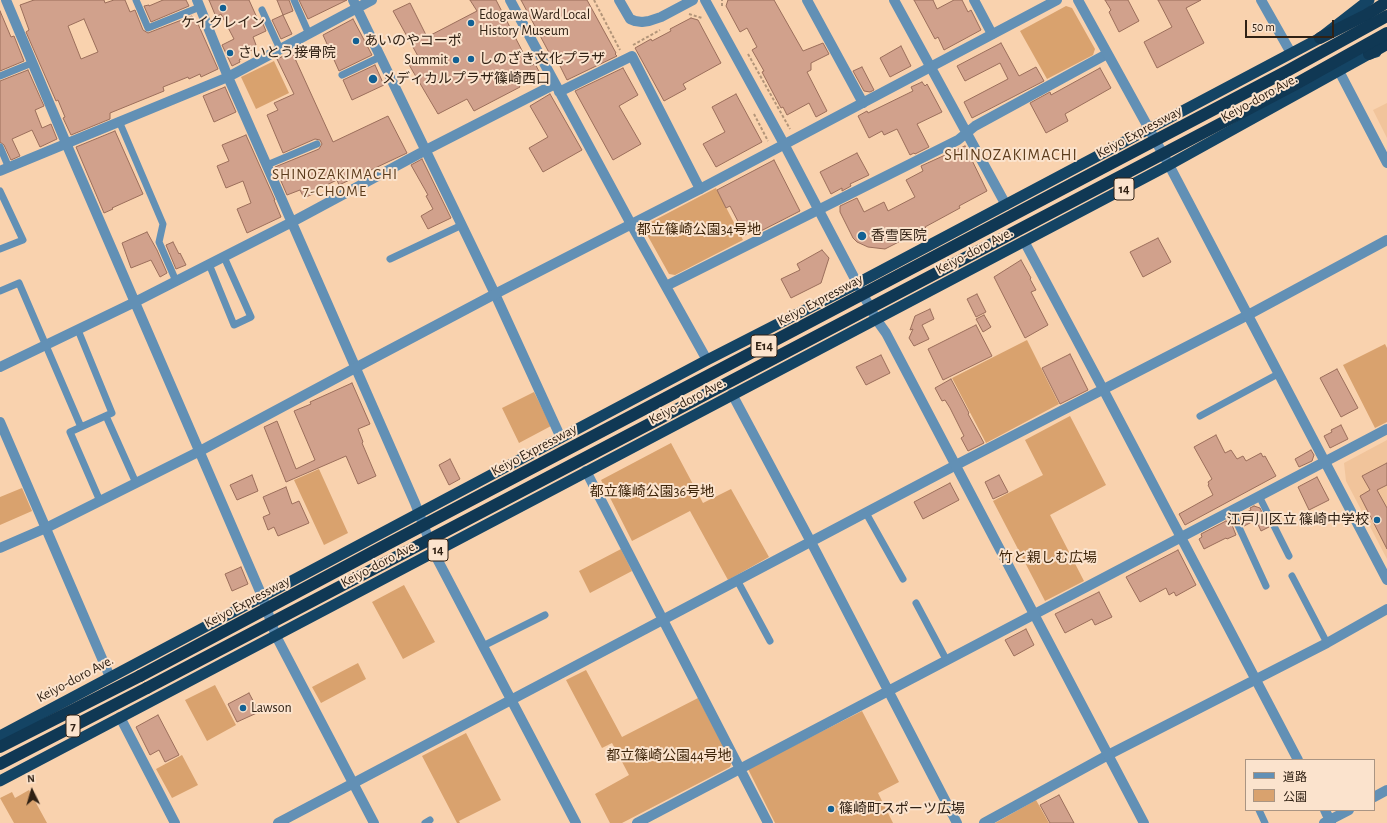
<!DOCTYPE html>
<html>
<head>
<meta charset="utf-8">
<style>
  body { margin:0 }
  #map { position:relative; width:1387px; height:823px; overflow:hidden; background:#f9d2ae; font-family:"Alegreya Sans","Noto Sans JP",sans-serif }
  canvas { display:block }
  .legend { position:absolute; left:1245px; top:759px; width:130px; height:52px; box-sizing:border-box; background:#fbe3cd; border:1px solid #aa9583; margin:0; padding:5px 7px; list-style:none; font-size:12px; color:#302114 }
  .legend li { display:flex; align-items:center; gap:8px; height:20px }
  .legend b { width:20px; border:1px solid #aa9583 }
  .north { position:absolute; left:12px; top:771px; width:40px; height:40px; -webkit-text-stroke:3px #fbe3cd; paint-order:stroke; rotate:355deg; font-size:11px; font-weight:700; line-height:16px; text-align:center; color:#302114 }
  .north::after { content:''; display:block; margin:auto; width:14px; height:18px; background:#302114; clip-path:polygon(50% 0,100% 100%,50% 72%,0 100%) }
  .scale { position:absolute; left:1245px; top:20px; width:89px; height:18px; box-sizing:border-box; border:2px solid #302114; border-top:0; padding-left:5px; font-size:12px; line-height:14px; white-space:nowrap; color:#302114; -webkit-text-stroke:3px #fbe3cd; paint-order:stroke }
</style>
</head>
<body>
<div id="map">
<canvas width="1387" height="823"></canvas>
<ul class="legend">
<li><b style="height:5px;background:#6290b5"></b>道路</li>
<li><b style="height:11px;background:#d9a26e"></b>公園</li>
</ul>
<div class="north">N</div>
<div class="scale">50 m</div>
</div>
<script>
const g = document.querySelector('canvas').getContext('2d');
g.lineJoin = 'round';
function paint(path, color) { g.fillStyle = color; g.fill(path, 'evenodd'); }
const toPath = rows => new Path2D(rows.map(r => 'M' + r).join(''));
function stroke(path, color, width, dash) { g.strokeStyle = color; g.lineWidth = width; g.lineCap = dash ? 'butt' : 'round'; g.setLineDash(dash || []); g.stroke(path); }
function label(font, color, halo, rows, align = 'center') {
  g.font = font + ' "Alegreya Sans","Noto Sans JP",sans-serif'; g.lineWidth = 4; g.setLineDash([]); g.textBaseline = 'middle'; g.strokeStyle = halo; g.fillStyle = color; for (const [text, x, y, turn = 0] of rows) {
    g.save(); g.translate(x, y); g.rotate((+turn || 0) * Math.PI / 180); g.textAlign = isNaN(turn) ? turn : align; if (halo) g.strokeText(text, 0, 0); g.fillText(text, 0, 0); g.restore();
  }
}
const built = toPath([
  [1387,103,1387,138,1373,110],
  [1387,440,1387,559,1346,481,1344,463]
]);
const green = toPath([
  [1066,6,1072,8,1095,49,1093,55,1047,79,1020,31],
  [274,61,289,93,256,109,241,77],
  [716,188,743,240,675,275,669,274,645,231,647,224],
  [1027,340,1059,404,986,443,952,378],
  [1385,344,1387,348,1387,422,1375,428,1343,365],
  [534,392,551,426,519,443,502,408],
  [1070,416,1106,485,1050,515,1084,581,1045,601,993,501,1043,475,1025,440],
  [671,443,703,503,731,489,769,557,728,580,690,511,632,541,601,480],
  [319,469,348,533,324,545,294,480],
  [22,488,32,511,0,525,0,497],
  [621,549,632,571,590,593,579,571],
  [404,585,435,642,403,659,372,602],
  [358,663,366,679,321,703,312,687],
  [586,670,622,737,698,698,732,762,730,767,622,823,610,823,595,794,629,775,612,743,602,748,566,680],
  [215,685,236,725,207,741,185,700],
  [862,711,899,782,878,793,893,823,775,823,748,769],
  [466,733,501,800,459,821,460,823,457,823,422,756],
  [182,755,198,785,172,798,156,769],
  [29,790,47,823,14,823,0,798,12,792,15,798],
  [1036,800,1049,823,995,823]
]);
const building = toPath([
  [34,0,104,0,105,3,114,0,125,0,130,12,135,10,143,30,148,33,192,16,196,25,198,24,218,69,201,77,200,74,189,79,188,77,163,87,164,91,110,113,110,119,71,135,63,118,65,117,58,100,56,101,26,32,29,30,20,5,34,0],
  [84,19,98,52,81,59,68,26,84,19],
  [163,0,186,0,189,6,151,22,144,6,149,5,149,6,163,0],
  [209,0,249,0,258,20,261,19,266,31,253,37,256,45,251,47,252,50,247,52,248,55,239,60,240,62,232,66,222,45,234,39,221,14,216,17,209,0],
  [277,0,289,0,293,11,283,15,277,0],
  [299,0,347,0,308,19,299,0],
  [470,0,496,0,530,66,535,64,540,73,518,84,520,87,474,111,467,99,438,114,408,63,419,58,393,11,410,3,427,37,477,11,470,0],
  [521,0,587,0,616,53,615,54,617,56,567,80,556,58,553,60,521,0],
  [728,0,774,0,803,51,823,43,829,54,811,63,811,70,807,72,827,111,816,117,809,103,787,115,783,107,781,108,762,72,764,71,752,50,757,47,747,28,740,32,726,6,728,0],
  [914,0,933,0,937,9,954,0,962,0,968,12,971,10,981,30,944,50,938,37,935,39,914,0],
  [1105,0,1128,0,1139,21,1119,32,1109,12,1111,10,1105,0],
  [1158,0,1201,0,1186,8,1204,43,1157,68,1144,42,1172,27,1158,0],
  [0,11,11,37,14,36,24,61,0,71,0,11],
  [283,15,292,34,281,39,272,20,283,15],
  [691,18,698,20,721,63,683,84,686,89,664,101,635,48,651,39,652,41,671,31,670,29,691,18],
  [353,19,372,55,339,71,323,35,353,19],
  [1001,43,1019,76,1036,67,1044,81,972,118,964,102,1008,79,1000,63,965,81,957,66,1001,43],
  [901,46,911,66,890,77,880,58,901,46],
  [292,52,333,142,388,116,407,153,339,185,337,180,316,190,317,192,304,198,300,190,287,195,275,167,319,149,322,144,320,140,315,139,283,153,267,115,278,110,274,103,294,94,277,59,292,52],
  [375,65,384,85,352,100,343,80,375,65],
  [862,67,874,90,870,92,864,91,853,71,862,67],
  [623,68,638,95,619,106,641,144,613,160,575,91,623,68],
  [1100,68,1111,88,1065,114,1068,121,1046,133,1030,103,1050,92,1051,95,1100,68],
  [28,70,44,106,35,110,42,128,51,124,57,139,40,147,32,130,12,139,20,156,11,160,4,145,0,142,0,81,28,70],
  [922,82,925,86,927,84,942,112,917,124,929,147,915,154,914,153,910,155,897,129,884,135,882,131,869,138,858,116,867,111,868,113,913,91,911,87,922,82],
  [225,87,236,112,214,122,203,96,225,87],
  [550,94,582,150,543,172,529,148,548,137,530,106,550,94],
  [736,94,762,142,716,167,703,144,725,132,712,107,736,94],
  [115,131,143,194,112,208,113,209,104,213,76,147,115,131],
  [246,135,275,200,274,200,281,217,247,233,237,209,251,203,243,181,226,188,217,166,229,161,222,145,246,135],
  [965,146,987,191,959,206,960,208,925,227,926,228,885,249,868,247,857,242,853,238,840,212,840,206,857,198,864,212,884,202,888,211,915,197,906,180,923,171,921,166,965,146],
  [857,153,869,175,850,184,851,186,842,191,842,188,831,194,820,172,857,153],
  [422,159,451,218,428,229,421,216,433,209,426,196,428,195,411,165,422,159],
  [774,160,800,211,753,235,751,232,745,235,730,206,726,208,717,190,774,160],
  [147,232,157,250,167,273,160,277,151,260,131,268,122,243,147,232],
  [1158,238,1171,262,1143,277,1130,252,1158,238],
  [173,242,179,254,180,253,186,265,176,269,166,245,173,242],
  [822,250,829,258,821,283,791,298,781,279,800,270,797,264,822,250],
  [1021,260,1031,278,1030,279,1036,290,1031,292,1048,325,1025,338,994,277,1021,260],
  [977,294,986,312,976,317,967,299,977,294],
  [930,309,934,319,922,325,929,339,914,346,909,338,913,329,910,330,915,316,930,309],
  [984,315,991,327,983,332,976,319,984,315],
  [976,325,992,356,943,380,928,349,976,325],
  [1070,354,1088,390,1060,404,1042,368,1070,354],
  [881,355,890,373,866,385,856,367,881,355],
  [1337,369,1358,408,1341,417,1320,378,1337,369],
  [951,379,969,413,968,414,984,443,968,451,961,438,964,436,950,408,945,400,942,401,935,388,951,379],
  [352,383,370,424,358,429,363,442,362,443,376,476,358,484,346,456,286,482,264,427,277,421,296,469,315,460,294,411,311,404,310,402,352,383],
  [1341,425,1348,439,1330,448,1324,436,1332,432,1331,430,1341,425],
  [1216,435,1225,453,1231,450,1237,459,1243,456,1246,461,1261,453,1263,457,1265,456,1276,476,1185,525,1179,514,1213,495,1208,485,1209,484,1208,482,1212,479,1194,447,1216,435],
  [1311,450,1314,455,1312,461,1299,467,1295,459,1311,450],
  [450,459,460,479,449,485,439,465,450,459],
  [1387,463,1387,485,1377,490,1387,508,1387,549,1360,496,1370,490,1362,476,1387,463],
  [252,475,258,491,237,500,230,485,252,475],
  [999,475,1008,492,993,499,985,482,999,475],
  [1317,477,1329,500,1309,510,1298,487,1317,477],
  [950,483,959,500,923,519,914,502,950,483],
  [286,487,292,504,299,501,309,523,278,536,274,527,268,530,263,517,270,514,263,497,286,487],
  [1254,506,1260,508,1269,527,1261,531,1256,520,1244,526,1241,519,1241,515,1251,510,1250,508,1254,506],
  [1226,521,1232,525,1236,535,1227,539,1226,538,1204,549,1199,539,1202,537,1201,534,1226,521],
  [1178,550,1196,585,1176,596,1174,592,1169,595,1166,588,1140,602,1126,577,1178,550],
  [241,567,248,584,232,591,225,574,241,567],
  [1099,592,1112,617,1095,625,1092,619,1065,633,1055,614,1099,592],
  [1026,629,1034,645,1014,656,1005,640,1026,629],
  [249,693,259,712,237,722,228,704,249,693],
  [158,715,179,755,165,762,159,750,150,755,136,727,158,715],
  [1059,795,1074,823,1050,823,1040,805,1059,795]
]);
const path = toPath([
  [594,0,620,50],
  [722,6,722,0],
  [689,14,702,18],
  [633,45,660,30],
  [748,54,790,129],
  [754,114,768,141]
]);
const service = toPath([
  [136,0,148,28,200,7],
  [294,0,309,34],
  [262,10,280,49],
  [342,75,380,57],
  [0,76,32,63],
  [119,121,163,224,159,242,176,281],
  [0,147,9,168],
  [267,165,317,144],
  [0,191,23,240,0,249],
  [390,259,462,225],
  [209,264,234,325,251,317,224,257],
  [0,291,19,283,81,427],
  [78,330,112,413,70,432,100,501],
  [106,416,136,483],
  [1200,416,1278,374],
  [1259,496,1289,556],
  [1231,510,1266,586],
  [866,513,903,579],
  [1292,576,1327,643],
  [737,580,770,641],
  [916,603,947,661],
  [483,646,545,615],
  [1259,810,1265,823],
  [425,823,430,820]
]);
const minor = toPath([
  [6,0,66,143,262,596,276,636,374,823],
  [197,0,228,77,415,503,434,553,576,823],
  [353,0,495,294,561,438],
  [510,0,631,224,707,360],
  [807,0,863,103],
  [894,0,1006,205],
  [974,0,992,34],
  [1261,0,1291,53],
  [559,92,632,56,700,189],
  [0,171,228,77,372,0],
  [1024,241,1103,389,1298,760],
  [666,286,958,140,975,126,1107,54],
  [0,367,135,302,292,222,426,150,555,84],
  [732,394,811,542,957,823],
  [0,422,110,677],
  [586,471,768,823],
  [120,717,175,823],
  [1374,797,1387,790],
  [1325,810,1331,823],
  [278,823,956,465,1248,315,1387,240],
  [637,823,1387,429],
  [984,823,1108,755,1327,643,1387,609],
  [1324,823,1349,810]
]);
const tertiary = toPath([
  [619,0,630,19,635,21,642,22,649,21,661,17,693,0],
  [705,0,784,144,876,319,886,333,1144,823],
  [1078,0,1169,165,1387,580],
  [1339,71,1387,163],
  [0,548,46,528,200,451,357,367,495,294,700,189,1057,0]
]);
const trunk = toPath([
  [0,736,707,360,858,283,1320,38,1369,0],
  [0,781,1169,165,1369,54,1376,52]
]);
const motorway = toPath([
  [1320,38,1366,15,1387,2],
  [1369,54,1387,44],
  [0,747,140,676],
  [0,764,147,688]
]);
const motorwayBridge = toPath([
  [140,676,384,546,1287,71,1387,16],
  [147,688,1294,85,1387,33]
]);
const markers = [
  [223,8,4,"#136194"],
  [471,23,4,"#136194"],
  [356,41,4,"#136194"],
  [230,53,4,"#136194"],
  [471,59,4,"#136194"],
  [456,60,4,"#136194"],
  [373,79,5,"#136194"],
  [862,236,5,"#136194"],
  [1377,520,4,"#136194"],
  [243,708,4,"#136194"],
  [831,809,4,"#136194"]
];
const shields = [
  [1124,189,20],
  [764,346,26],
  [438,550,20],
  [73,726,14]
];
const shieldNames = [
  ["14",1124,189],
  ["E14",764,346],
  ["14",438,550],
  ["7",73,726]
];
const poiNames = [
  ["Edogawa Ward Local",479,15],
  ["History Museum",479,31],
  ["ケイクレイン",223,23,"center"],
  ["あいのやコーポ",364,41],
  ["さいとう接骨院",238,53],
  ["しのざき文化プラザ",479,59],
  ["Summit",448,60,"right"],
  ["メディカルプラザ篠崎西口",382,79],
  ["香雪医院",871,236],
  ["江戸川区立 篠崎中学校",1369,520,"right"],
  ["Lawson",251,708],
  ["篠崎町スポーツ広場",839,809]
];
const streetNames = [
  ["Keiyo-doro Ave.",1259,98,-29],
  ["Keiyo Expressway",1139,132,-28],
  ["Keiyo-doro Ave.",974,251,-28],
  ["Keiyo Expressway",820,300,-28],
  ["Keiyo-doro Ave.",687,401,-28],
  ["Keiyo Expressway",534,450,-28],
  ["Keiyo-doro Ave.",379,564,-28],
  ["Keiyo Expressway",247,602,-28],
  ["Keiyo-doro Ave.",75,679,-28]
];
const parkNames = [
  ["都立篠崎公園34号地",699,230],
  ["都立篠崎公園36号地",652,492],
  ["竹と親しむ広場",1048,558],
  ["都立篠崎公園44号地",669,756]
];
const neighbourhoodNames = [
  ["SHINOZAKIMACHI",335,174],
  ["7-CHOME",335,191]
];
const quarterNames = [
  ["SHINOZAKIMACHI",1011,155]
];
paint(built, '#f1c49b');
paint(green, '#d9a26e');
paint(building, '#d1a18c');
stroke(building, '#9b6e5b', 1);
stroke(path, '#b39579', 2, [3, 2]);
stroke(service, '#6290b5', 7);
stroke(minor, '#6290b5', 10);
stroke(tertiary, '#6290b5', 10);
stroke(trunk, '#144464', 11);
stroke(motorway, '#103854', 12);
stroke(motorwayBridge, '#103854', 12);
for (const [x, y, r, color] of markers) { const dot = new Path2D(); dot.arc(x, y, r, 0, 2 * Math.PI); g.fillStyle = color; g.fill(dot); stroke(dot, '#fbe3cd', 1.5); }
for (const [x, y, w] of shields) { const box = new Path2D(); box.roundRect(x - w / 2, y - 11, w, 22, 3); g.fillStyle = '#fbe3cd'; g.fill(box); stroke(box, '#302114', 1); }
label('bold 13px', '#302114', null, shieldNames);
label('14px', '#302114', '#fbe3cd', poiNames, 'left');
label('14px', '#302114', '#fbe3cd', streetNames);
label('14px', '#3d2409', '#fbe3cd', parkNames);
g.letterSpacing = '1px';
label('15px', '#5c3c1c', '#fbe3cd', neighbourhoodNames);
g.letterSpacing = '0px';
g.letterSpacing = '1px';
label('16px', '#5c3c1c', '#fbe3cd', quarterNames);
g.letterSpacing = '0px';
</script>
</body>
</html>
